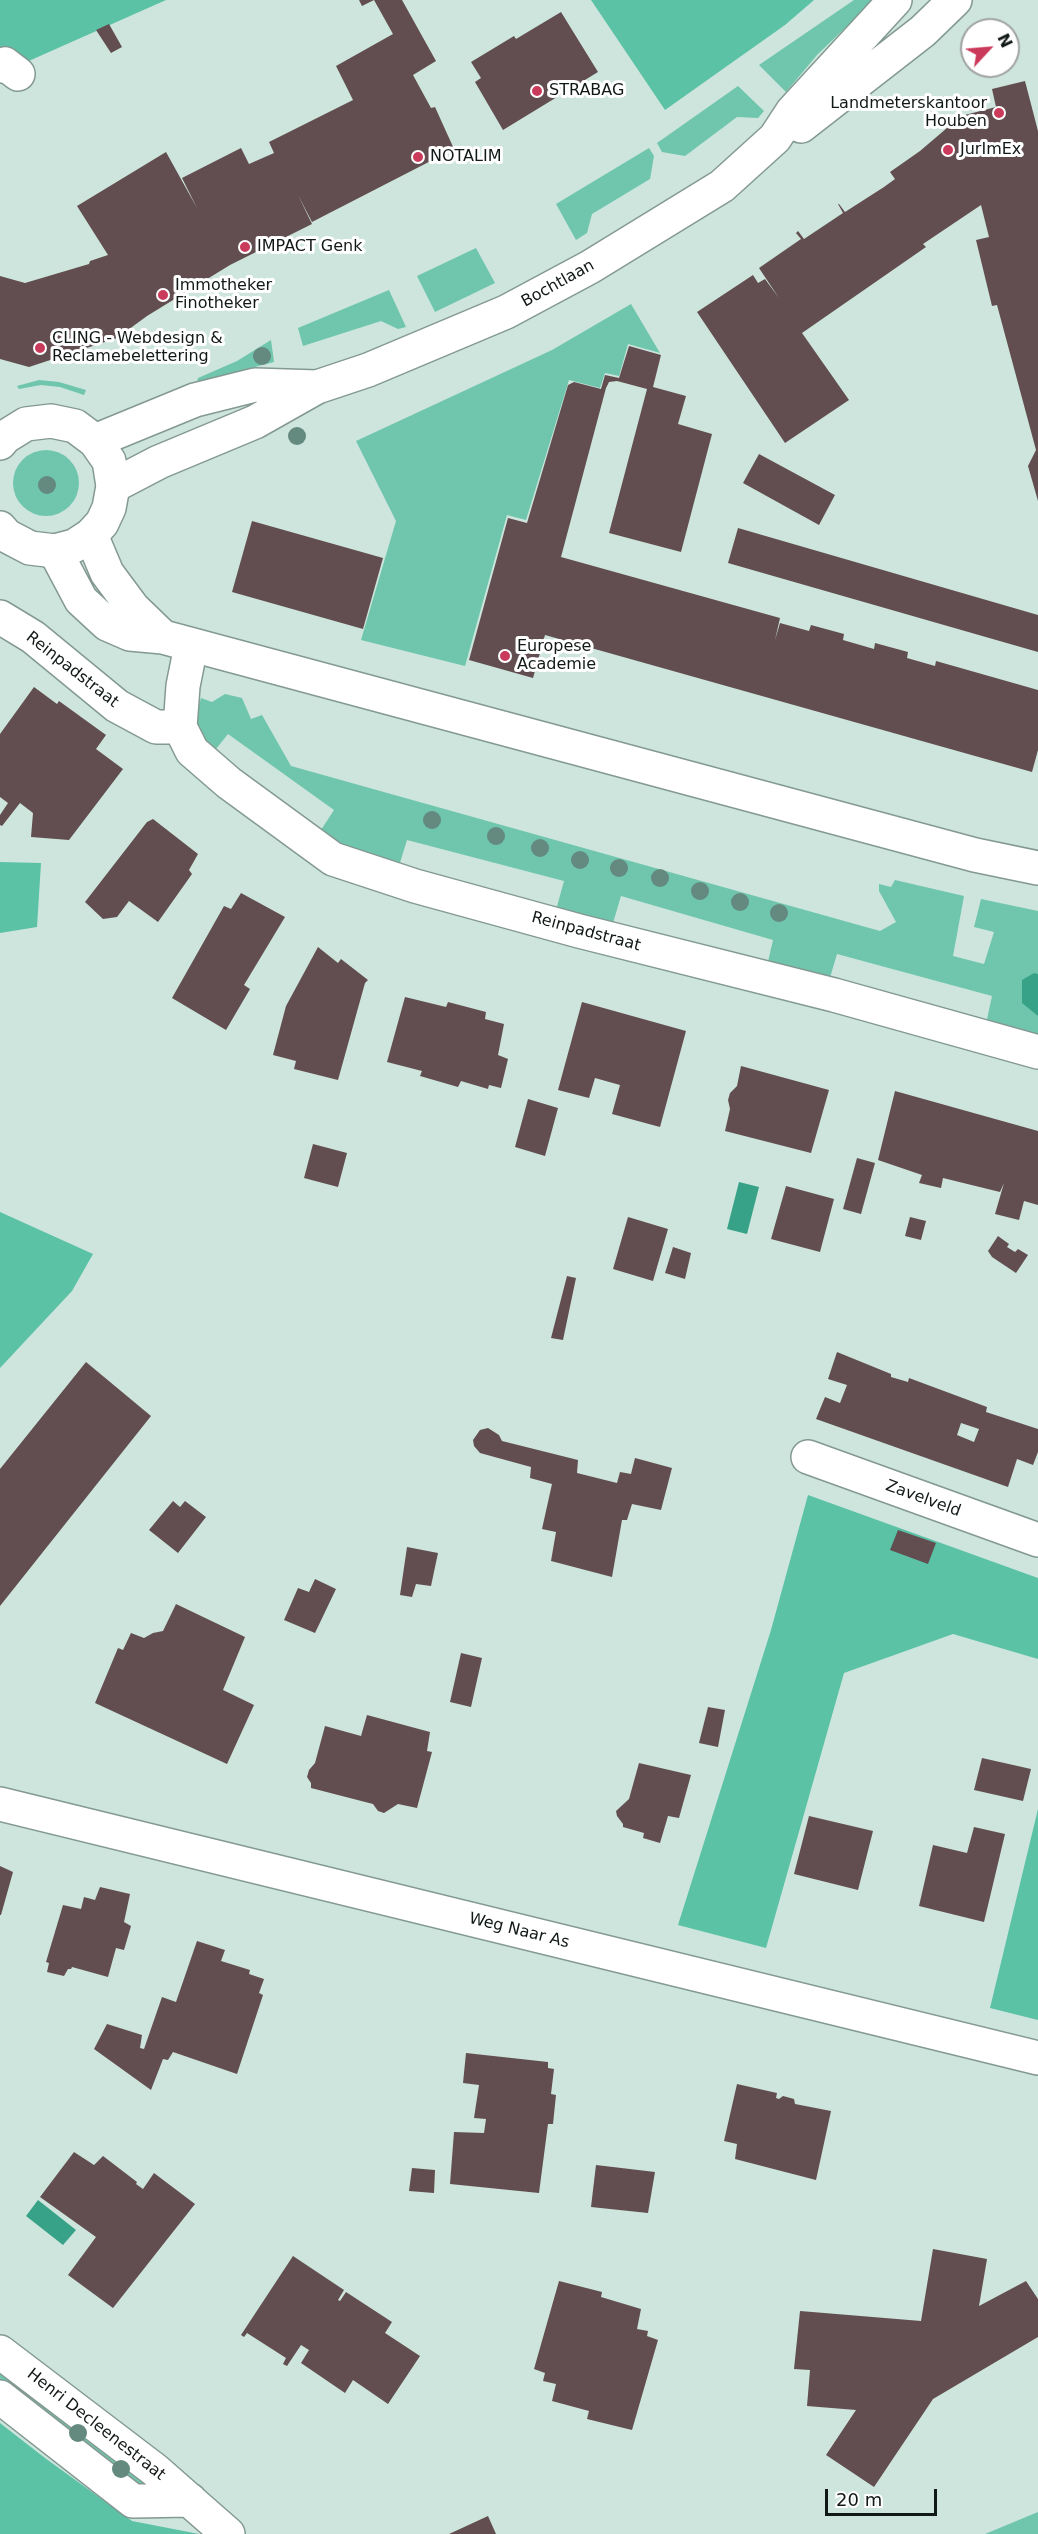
<!DOCTYPE html>
<html>
<head>
<meta charset="utf-8">
<style>
  body { margin:0 }
  #map { position:relative; width:1038px; height:2534px; overflow:hidden; background:#cde5dc; font-family:"DejaVu Sans",sans-serif }
  canvas { display:block }
  .north { position:absolute; left:960px; top:18px; width:60px; height:60px; box-sizing:border-box; background:#fff; border:2px solid #a0a3a2; border-radius:50%; rotate:64deg; font-size:16px; font-weight:700; line-height:24px; text-align:center; color:#111916 }
  .north::after { content:''; display:block; margin:auto; width:21px; height:27px; background:#ca3a5a; clip-path:polygon(50% 0,100% 100%,50% 72%,0 100%) }
  .scale { position:absolute; left:825px; top:2489px; width:112px; height:27px; box-sizing:border-box; border:3px solid #111916; border-top:0; padding-left:8px; font-size:18px; line-height:21px; white-space:nowrap; color:#111916; -webkit-text-stroke:4px #fff; paint-order:stroke }
</style>
</head>
<body>
<div id="map">
<canvas width="1038" height="2534"></canvas>
<div class="north">N</div>
<div class="scale">20 m</div>
</div>
<script>
const g = document.querySelector('canvas').getContext('2d');
g.lineJoin = 'round';
function paint(path, color) { g.fillStyle = color; g.fill(path, 'evenodd'); }
const toPath = rows => new Path2D(rows.map(r => 'M' + r).join(''));
function stroke(path, color, width, dash) { g.strokeStyle = color; g.lineWidth = width; g.lineCap = dash ? 'butt' : 'round'; g.setLineDash(dash || []); g.stroke(path); }
function label(font, color, halo, rows, align = 'center') {
  g.font = font + ' "DejaVu Sans",sans-serif'; g.lineWidth = 6; g.setLineDash([]); g.textBaseline = 'middle'; g.strokeStyle = halo; g.fillStyle = color; for (const [text, x, y, turn = 0] of rows) {
    g.save(); g.translate(x, y); g.rotate((+turn || 0) * Math.PI / 180); g.textAlign = isNaN(turn) ? turn : align; if (halo) g.strokeText(text, 0, 0); g.fillText(text, 0, 0); g.restore();
  }
}
const green = toPath([
  [854,0,874,0,817,55,786,92,759,65],
  [738,86,764,111,758,118,737,117,685,156,662,152,657,143],
  [649,148,654,156,650,179,592,214,587,233,576,240,556,204],
  [476,248,495,283,435,312,417,276],
  [389,290,406,327,398,329,381,321,303,346,298,328],
  [631,304,660,353,628,344,619,376,605,373,600,388,569,380,526,520,507,515,465,666,361,640,396,521,356,441,552,350],
  [271,340,274,362,197,382,198,378,237,361],
  [39,380,59,382,86,390,84,395,60,387,41,385,19,389,17,386],
  '13 483a33 33 0 1 1 66 0a33 33 0 1 1-66 0Z',
  [225,694,242,698,251,719,262,715,291,766,880,931,896,922,879,891,879,884,891,887,895,880,964,896,953,956,984,964,994,932,974,927,981,899,1038,911,1038,1038,986,1024,992,996,837,954,829,981,767,966,773,940,621,896,613,923,556,910,564,881,407,840,399,866,360,853,319,833,334,810,228,734,212,754,194,724,201,698,212,702],
  [0,2362,145,2476,145,2485,138,2488,0,2383],
  [1038,2512,1038,2534,985,2534]
]);
const forest = toPath([
  [0,0,166,0,22,64,0,55],
  [591,0,814,0,785,25,665,110],
  [0,862,41,863,37,927,0,933],
  [0,1212,93,1254,72,1291,0,1368],
  [808,1495,1038,1578,1038,1659,953,1634,844,1673,766,1948,678,1925,771,1630],
  [1038,1809,1038,2020,990,2008],
  [0,2423,45,2458,132,2521,199,2534,0,2534]
]);
const water = toPath([
  [1034,973,1038,974,1038,1016,1022,1003,1022,980],
  [739,1182,759,1187,747,1234,727,1229],
  [38,2200,76,2230,63,2245,26,2216]
]);
const building = toPath([
  [359,0,402,0,436,61,413,75,431,108,435,107,454,149,312,222,298,195,312,224,230,265,147,316,117,338,29,367,0,359,0,276,25,283,89,264,90,261,108,255,77,206,166,152,197,208,182,178,241,148,249,164,274,153,269,142,353,100,336,66,393,34,374,0,362,6],
  [561,12,598,72,503,130,475,82,481,78,471,62,514,36,516,39],
  [109,24,122,47,111,53,96,30],
  [1025,81,1038,131,1038,501,1028,466,1036,450,997,305,992,306,976,240,989,237,981,205,923,244,926,247,802,333,849,400,785,443,697,312,753,275,758,283,765,279,779,298,759,268,801,239,796,233,798,231,804,239,843,213,838,204,839,204,845,212,884,187,895,179,890,172,920,151,961,116,996,107,992,89],
  [629,346,661,355,653,387,686,396,678,424,712,434,681,552,609,533,647,389,617,381,609,382,606,388,561,557,780,618,775,640,780,623,809,631,811,625,844,634,843,640,874,649,875,643,908,652,907,658,935,666,936,661,1038,690,1038,750,1032,772,545,635,533,678,469,660,508,518,527,523,568,385,574,382,601,389,605,375,619,378],
  [759,454,835,495,819,525,743,483],
  [252,521,383,558,363,629,232,592],
  [738,528,1038,615,1038,652,728,563],
  [34,687,57,704,59,701,106,735,96,749,123,769,69,840,31,837,33,813,20,803,2,826,0,825,0,815,8,803,0,797,0,734],
  [153,819,198,854,189,870,192,874,158,922,129,901,117,917,103,919,85,902,147,822],
  [241,893,285,917,244,985,250,989,226,1030,172,998,224,906,231,909],
  [318,947,338,963,341,959,368,980,365,983,338,1080,294,1069,296,1061,273,1055,286,1006],
  [405,997,446,1007,448,1002,486,1012,485,1019,504,1024,498,1055,508,1059,501,1088,489,1085,488,1089,461,1081,458,1087,420,1076,422,1071,387,1062],
  [582,1002,686,1031,660,1127,612,1114,620,1085,595,1078,589,1098,558,1090],
  [741,1066,829,1090,811,1153,725,1131,730,1109,728,1100,730,1093,737,1086],
  [895,1091,1038,1131,1038,1205,1024,1201,1019,1220,995,1214,1004,1183,1000,1192,943,1178,941,1188,919,1183,922,1175,878,1160],
  [528,1099,558,1108,545,1156,515,1147],
  [313,1144,347,1153,338,1187,304,1178],
  [857,1158,875,1163,861,1214,843,1209],
  [786,1186,834,1199,820,1252,771,1239],
  [628,1217,668,1229,653,1281,613,1269],
  [910,1217,926,1221,921,1240,905,1236],
  [998,1236,1009,1244,1007,1247,1015,1252,1018,1249,1028,1255,1016,1273,992,1257,988,1251],
  [673,1247,691,1253,685,1279,665,1273],
  [567,1276,576,1278,563,1340,551,1338],
  [837,1352,891,1374,891,1377,908,1382,909,1378,987,1407,986,1412,1038,1429,1038,1452,1033,1465,1017,1459,1008,1487,816,1419,825,1397,840,1403,847,1385,828,1379],
  [961,1423,979,1429,974,1442,957,1435],
  [86,1362,151,1416,0,1606,0,1469],
  [488,1428,499,1435,502,1441,578,1460,577,1473,617,1483,620,1472,631,1474,635,1458,672,1468,661,1510,632,1504,627,1520,622,1520,612,1577,551,1561,556,1532,542,1529,552,1484,530,1478,531,1467,480,1453,474,1446,473,1440,480,1430],
  [173,1501,180,1507,185,1501,206,1517,178,1553,149,1530],
  [898,1530,936,1543,928,1564,890,1550],
  [407,1547,438,1553,431,1586,416,1584,412,1597,400,1595],
  [315,1579,336,1589,315,1633,284,1620,298,1588,309,1592],
  [176,1604,245,1637,223,1690,254,1705,227,1764,95,1703,118,1648,123,1650,131,1633,144,1638,153,1633,163,1631],
  [461,1653,482,1658,471,1707,450,1702],
  [708,1707,725,1710,718,1747,699,1743],
  [367,1715,430,1732,427,1751,432,1752,417,1808,398,1804,384,1813,378,1811,373,1804,311,1788,311,1783,307,1777,309,1770,315,1763,325,1726,361,1736],
  [982,1758,1031,1769,1023,1801,974,1790],
  [639,1763,691,1775,679,1818,668,1816,660,1843,643,1838,644,1833,623,1827,623,1824,617,1816,616,1811,629,1799],
  [809,1816,873,1831,858,1890,794,1874],
  [974,1827,1005,1834,984,1922,919,1906,933,1845,967,1853],
  [0,1866,13,1872,1,1915,0,1915],
  [100,1887,130,1894,124,1922,131,1926,124,1950,116,1948,108,1977,72,1967,71,1969,68,1969,64,1976,47,1972,49,1963,46,1962,63,1905,81,1909,84,1897,95,1900],
  [197,1941,225,1950,221,1961,250,1970,249,1974,264,1979,259,1993,263,1995,237,2074,173,2052,168,2060,163,2059,151,2090,94,2049,107,2024,142,2035,140,2048,144,2049,162,1997,176,2002],
  [466,2053,548,2062,548,2068,554,2069,551,2094,556,2095,553,2124,548,2124,539,2193,450,2184,454,2132,484,2133,486,2119,474,2118,479,2085,463,2083],
  [737,2084,777,2093,776,2098,779,2099,783,2096,794,2099,795,2104,831,2111,816,2180,735,2159,737,2144,724,2141],
  [74,2152,94,2165,103,2156,137,2182,136,2184,143,2189,154,2173,195,2204,113,2308,68,2275,96,2237,40,2197],
  [596,2165,655,2172,648,2213,591,2207],
  [412,2168,435,2170,434,2193,409,2191],
  [933,2249,987,2259,979,2306,1026,2281,1038,2299,1038,2337,933,2399,874,2487,826,2455,856,2410,807,2406,810,2370,794,2369,800,2311,921,2321],
  [293,2256,344,2290,338,2300,340,2301,346,2292,392,2322,385,2333,420,2356,388,2404,353,2380,345,2393,301,2363,309,2350,301,2345,287,2366,283,2364,286,2358,247,2333,244,2337,241,2335],
  [559,2281,602,2292,601,2297,641,2309,637,2329,648,2331,647,2336,658,2340,632,2430,587,2419,589,2411,552,2401,556,2384,543,2381,545,2373,534,2369],
  [488,2516,496,2534,449,2534]
]);
const minor = toPath([
  [0,66,5,64,18,74],
  [801,126,923,31,955,0],
  [95,441,195,400,255,385,317,387],
  [113,486,159,462,255,422,317,387,368,370,506,312,590,267,722,186,775,138,792,112,895,0],
  [91,535,107,573,133,608,163,637],
  [55,551,81,600,107,624,130,634,163,637,975,855,1038,868],
  [0,617,33,637,117,706,156,727,180,727],
  [191,646,183,686,180,727,192,751,229,783,333,859,415,886,579,931,834,995,1038,1052],
  [808,1457,1038,1540],
  [0,2352,155,2470,228,2534],
  [0,2397,133,2501,190,2500]
]);
const major = toPath([
  [0,443,5,437,26,424,51,421,75,426,95,441,109,461,113,486,109,508,102,523,91,535,74,546,55,551,30,548,7,536,0,528],
  [0,1804,1038,2058]
]);
const trees = [
  [262,356],
  [297,436],
  [47,485],
  [432,820],
  [496,836],
  [540,848],
  [580,860],
  [619,868],
  [660,878],
  [700,891],
  [740,902],
  [779,913],
  [78,2433],
  [121,2469]
];
const markers = [
  [537,91,6,"#ca3a5a"],
  [999,113,6,"#ca3a5a"],
  [948,150,6,"#ca3a5a"],
  [418,157,6,"#ca3a5a"],
  [245,247,6,"#ca3a5a"],
  [163,295,6,"#ca3a5a"],
  [40,348,6,"#ca3a5a"],
  [505,656,6,"#ca3a5a"]
];
const poiNames = [
  ["STRABAG",549,91],
  ["Landmeterskantoor",987,104,"right"],
  ["Houben",987,122,"right"],
  ["JurImEx",960,150],
  ["NOTALIM",430,157],
  ["IMPACT Genk",257,247],
  ["Immotheker",175,286],
  ["Finotheker",175,304],
  ["CLING - Webdesign &",52,339],
  ["Reclamebelettering",52,357],
  ["Europese",517,647],
  ["Academie",517,665]
];
const streetNames = [
  ["Bochtlaan",558,284,-29],
  ["Reinpadstraat",72,670,38],
  ["Reinpadstraat",586,932,15],
  ["Zavelveld",923,1499,20],
  ["Weg Naar As",519,1931,14],
  ["Henri Decleenestraat",96,2425,38]
];
paint(green, '#6fc6ad');
paint(forest, '#5bc2a6');
paint(water, '#37a287');
paint(building, '#624e50');
stroke(minor, '#839992', 36);
stroke(major, '#839992', 36);
stroke(minor, '#fff', 33);
stroke(major, '#fff', 33);
g.fillStyle = '#64897e';
for (const [x, y] of trees) { g.beginPath(); g.arc(x, y, 9, 0, 2 * Math.PI); g.fill(); }
for (const [x, y, r, color] of markers) { const dot = new Path2D(); dot.arc(x, y, r, 0, 2 * Math.PI); g.fillStyle = color; g.fill(dot); stroke(dot, '#fff', 2); }
label('16px', '#111916', '#fff', poiNames, 'left');
label('16px', '#111916', '#fff', streetNames);
</script>
</body>
</html>
